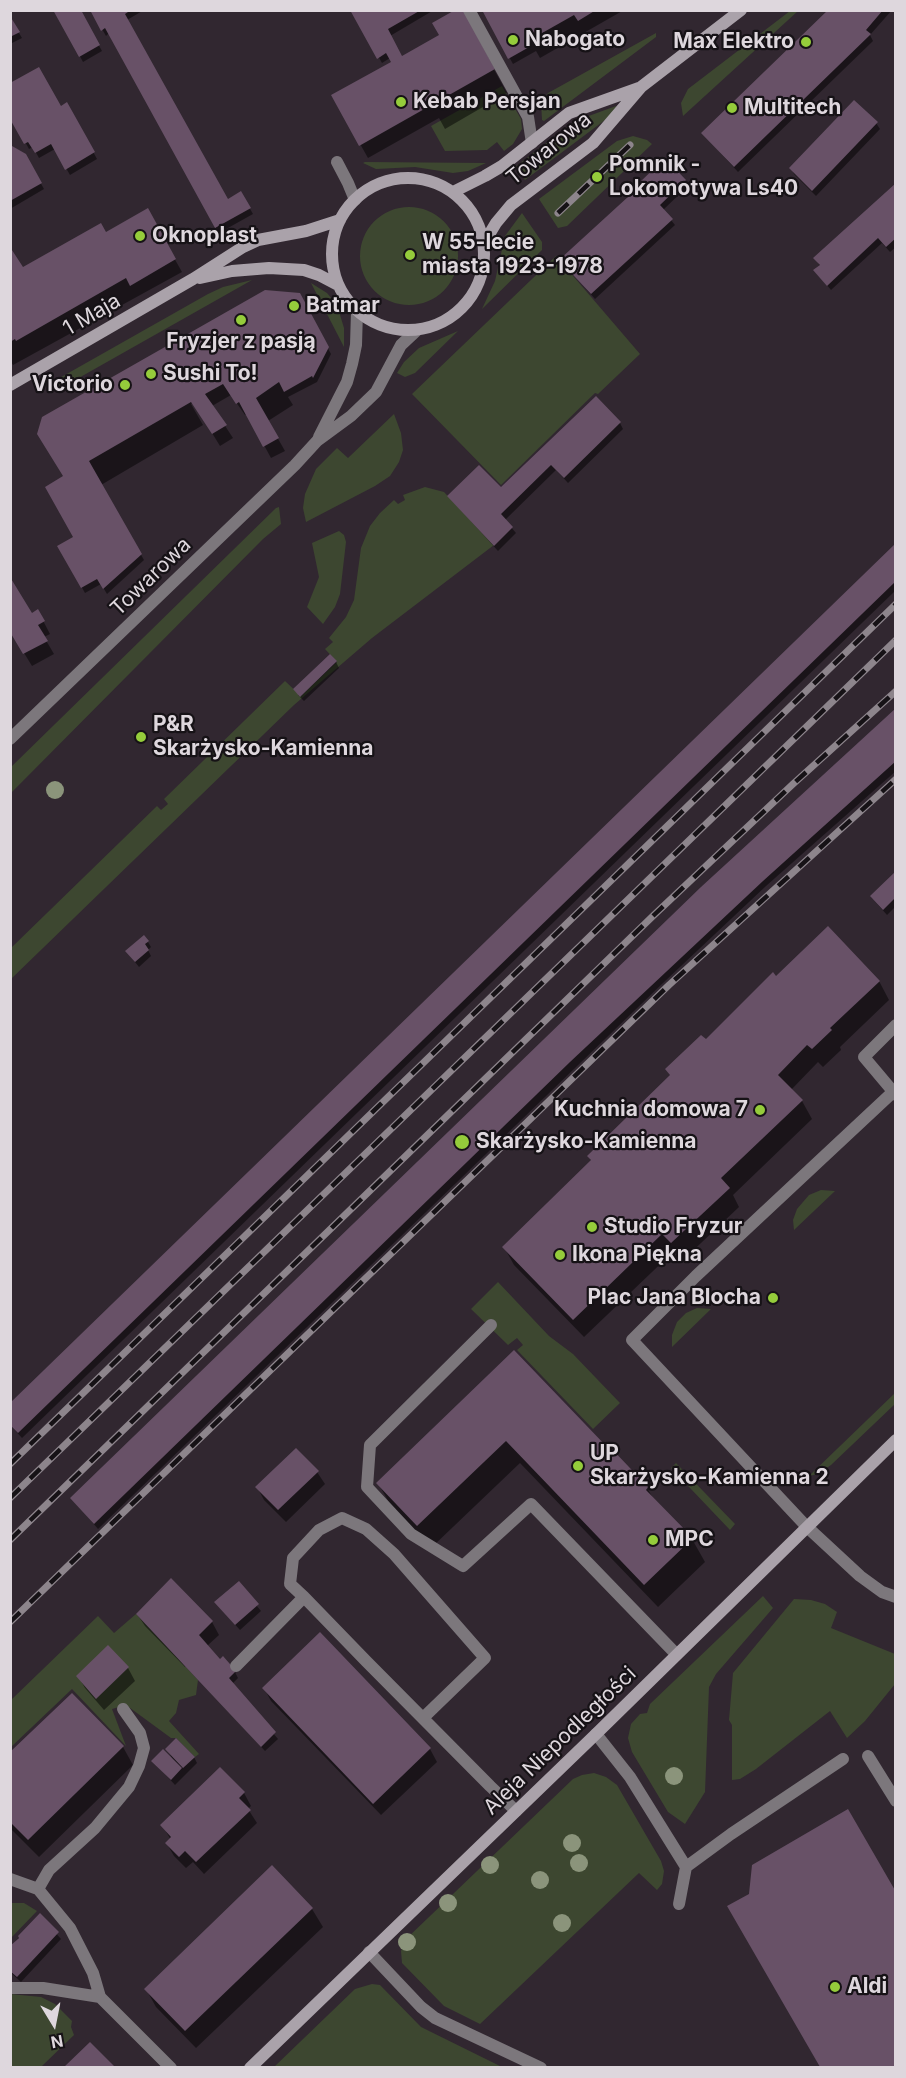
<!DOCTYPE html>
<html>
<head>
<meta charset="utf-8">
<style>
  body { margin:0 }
  #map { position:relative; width:906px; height:2078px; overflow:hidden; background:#312730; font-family:Inter,sans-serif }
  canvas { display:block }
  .frame { position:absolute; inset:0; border:12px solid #ded7dd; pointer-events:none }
  .north { position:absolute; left:24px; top:1994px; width:60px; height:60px; -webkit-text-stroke:4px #161216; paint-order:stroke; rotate:170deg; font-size:16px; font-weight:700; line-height:24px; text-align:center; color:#ded7dd }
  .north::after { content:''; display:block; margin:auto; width:21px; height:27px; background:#ded7dd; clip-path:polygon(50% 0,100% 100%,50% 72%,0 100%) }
</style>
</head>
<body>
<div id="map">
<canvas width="906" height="2078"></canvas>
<div class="frame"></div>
<div class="north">N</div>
</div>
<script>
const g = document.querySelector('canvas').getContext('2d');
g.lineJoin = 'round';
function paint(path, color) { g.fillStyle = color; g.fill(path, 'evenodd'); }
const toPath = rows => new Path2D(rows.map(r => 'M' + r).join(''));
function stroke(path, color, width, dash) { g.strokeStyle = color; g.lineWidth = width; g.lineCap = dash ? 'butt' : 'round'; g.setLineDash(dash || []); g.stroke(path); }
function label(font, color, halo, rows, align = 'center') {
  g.font = font + ' Inter,sans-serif'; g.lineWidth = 4.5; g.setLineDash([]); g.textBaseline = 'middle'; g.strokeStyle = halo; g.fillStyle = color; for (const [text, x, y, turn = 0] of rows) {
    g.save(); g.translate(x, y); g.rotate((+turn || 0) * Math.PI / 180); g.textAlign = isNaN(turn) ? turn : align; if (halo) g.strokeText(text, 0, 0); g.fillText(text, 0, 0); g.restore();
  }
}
const green = toPath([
  [790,11,798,11,683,116,681,103,688,89],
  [656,33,656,37,544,121,542,120,541,102,548,93],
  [502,86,521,119,522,129,513,144,504,151,497,142,487,150,445,151,431,126],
  [616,106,617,111,525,180,515,167,575,121],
  [633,136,647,140,652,144,567,226,558,228,539,199,617,141],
  [365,162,486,163,468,171,453,173,415,167,376,169,363,163],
  '360 256a49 49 0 1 1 98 0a49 49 0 1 1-98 0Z',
  [522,213,542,242,542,250,482,309,495,281,505,236],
  [556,256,640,354,598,394,595,393,501,485,412,394],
  [252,280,61,388,56,380,208,294,223,287],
  [311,283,327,293,337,305,344,328,344,347],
  [458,331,415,373,405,377,397,373,404,362,419,348],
  [394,414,401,433,403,450,399,462,390,476,375,486,306,522,303,508,305,494,316,469,337,448,348,458],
  [425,487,444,492,494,545,372,638,294,705,11,979,11,948,157,806,161,810,168,804,164,799,285,681,301,696,337,662,325,649,333,642,329,638,346,617,354,600,361,548,370,526,380,513,394,500,398,504,405,500,403,495],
  [279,507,281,524,263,539,11,793,11,767,276,508],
  [339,531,344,535,346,542,340,594,335,607,323,624,307,607,319,577,312,543],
  [821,1190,835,1191,794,1230,793,1220,797,1209,809,1195],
  [498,1282,549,1336,573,1354,620,1403,593,1429,517,1350,523,1345,517,1338,508,1345,471,1309],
  [697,1308,711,1309,672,1347,672,1335,677,1322,686,1313],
  [895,1393,895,1404,831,1465,818,1474,809,1476],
  [676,1463,735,1524,730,1530,671,1468],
  [763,1596,773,1608,716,1674,709,1687,705,1792,685,1824,668,1812,632,1752,628,1738,631,1724,640,1714,647,1713,650,1704],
  [794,1599,811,1600,825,1604,837,1612,831,1628,895,1654,895,1684,865,1721,847,1738,830,1711,756,1769,740,1779,732,1780,732,1725,729,1720,733,1673],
  [136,1614,198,1680,196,1695,179,1700,176,1713,169,1721,199,1754,195,1757,176,1738,171,1738,126,1705,112,1709,126,1746,72,1689,11,1747,11,1700,98,1616,114,1633],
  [594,1773,606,1777,617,1785,661,1861,664,1871,662,1884,657,1890,639,1873,480,2024,444,2006,402,1963,401,1951,405,1940,573,1779,582,1775],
  [11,1903,24,1903,37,1911,11,1938],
  [372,1984,380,1985,421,2027,502,2067,274,2067,355,1989],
  [10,1994,41,1997,55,2004,72,2021,71,2027,74,2035,41,2067,11,2067]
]);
const shadow = toPath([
  [55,10,79,10,102,51,83,62],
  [91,10,144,10,127,20,227,201,241,193,253,214,219,233,109,33,106,36],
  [352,10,434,10,390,36,402,58,441,35,461,10,507,93,445,129,439,118,368,158,333,96,393,63,390,58,382,63],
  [483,10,624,10,540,58,536,51,513,64],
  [847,10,892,10,870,35,873,41,738,172,703,134],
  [10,18,22,38,10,44],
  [10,85,60,108,67,104,97,159,70,175,55,149,39,158,33,147,29,149,13,120,10,121],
  [876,123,880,129,816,196,794,174,791,168],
  [12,148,25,155,44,189,10,209],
  [685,181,688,186,663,210,675,225,595,299,561,261],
  [896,185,896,247,890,252,882,243,831,290,815,271,820,266,815,258],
  [147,210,182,272,13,365,10,360,10,250,22,269,106,234],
  [299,295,331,354,317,382,288,397,293,405,268,421,285,451,271,458,247,414,245,415,231,395,212,406,233,438,220,446,193,402,191,404,203,425,101,485,144,560,107,594,101,584,85,593,59,546,75,537,64,477],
  [620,423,623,429,568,483,556,470,505,520,516,533,498,551,449,497,500,490],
  [896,545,896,590,22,1438,10,1425],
  [38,611,50,634,44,637,54,654,32,666,10,630],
  [336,662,339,668,304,701,298,695],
  [896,710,896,771,766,886,663,983,98,1529,72,1498],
  [896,873,896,906,887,915,871,897],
  [148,942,151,947,148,950,151,956,139,967,127,952],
  [776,978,879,981,889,1000,840,1047,841,1050,823,1067,818,1062,791,1090,802,1101,812,1119,733,1195,739,1207,682,1261,674,1251,584,1337,514,1265,504,1247,592,1162,589,1156,706,1041],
  [514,1353,647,1488,653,1498,692,1539,705,1562,658,1607,520,1463,431,1548,391,1506,378,1483],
  [317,1472,325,1484,286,1522,264,1500,257,1487],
  [171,1581,212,1622,219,1635,207,1646,220,1661,223,1659,235,1672,238,1678,232,1684,278,1739,265,1751,186,1666,185,1667,145,1626,137,1614],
  [238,1583,261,1611,240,1630,220,1608],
  [320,1634,430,1749,437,1762,381,1815,271,1701,264,1688],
  [108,1648,128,1668,135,1681,104,1710,85,1688,78,1676],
  [72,1695,123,1747,133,1765,39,1857,10,1828,10,1754],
  [167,1749,194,1757,197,1763,175,1785,153,1761,173,1760],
  [244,1793,251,1806,248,1809,257,1823,204,1874,193,1862,186,1868,174,1856,167,1844,171,1840,162,1825],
  [896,1895,896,2068,821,2068,730,1907],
  [312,1909,323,1927,196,2048,156,2007,146,1989],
  [40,1915,61,1939,21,1982,10,1972,10,1947],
  [90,2044,113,2068,66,2068]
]);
const building = toPath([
  [53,10,81,10,100,45,79,57],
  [90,10,131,10,125,14,228,199,241,191,251,208,215,228,105,28,101,31],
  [350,10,421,10,388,29,402,56,439,35,432,23,455,10,463,10,495,69,359,146,331,95,391,62,386,53,377,59],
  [482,10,596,10,578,21,574,15,528,41,531,46,508,59],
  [828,10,883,10,866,30,871,34,734,167,701,133],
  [10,16,20,32,10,37],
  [39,67,61,106,67,102,95,152,65,170,51,144,35,153,28,142,24,144,10,119,10,83],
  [854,100,878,122,812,191,789,168],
  [12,146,26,154,42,183,10,201],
  [665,158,686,180,660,205,673,219,591,294,559,260,641,185,639,183],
  [896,183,896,238,886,247,878,238,827,286,813,270,820,265,813,258],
  [148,208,176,259,130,286,126,278,16,341,15,339,10,342,10,247,23,267,101,223,106,232],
  [265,290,300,293,329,347,313,378,312,376,284,392,279,382,256,398,279,438,263,447,239,402,236,404,223,384,205,394,227,425,212,434,191,402,89,461,142,554,103,589,97,579,81,588,57,546,73,537,45,487,63,476,37,434,42,417],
  [596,396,621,422,564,478,551,465,501,514,513,527,494,546,447,496,479,465,501,487],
  [896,543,896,581,18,1433,10,1425,10,1403],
  [10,577,32,613,38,609,45,621,38,625,48,641,23,654,10,632],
  [330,654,337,661,300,697,293,689],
  [896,708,896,761,763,881,570,1062,94,1524,70,1498,701,887],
  [896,871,896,897,883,910,870,896],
  [828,926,880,981,830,1028,832,1030,812,1049,807,1045,778,1075,803,1100,721,1178,730,1188,671,1243,662,1234,573,1320,502,1247,591,1160,587,1156,670,1075,665,1069,701,1035,706,1039,773,972,776,976],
  [144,935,149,941,145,944,149,950,135,962,125,951],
  [514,1350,608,1448,610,1447,648,1487,646,1490,693,1538,644,1585,506,1441,417,1526,376,1483],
  [296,1448,319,1471,278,1510,255,1487],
  [171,1578,213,1621,199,1635,220,1659,223,1656,236,1671,229,1678,276,1732,261,1747,136,1614],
  [239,1581,259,1604,235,1625,214,1602],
  [320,1632,431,1748,373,1804,262,1688],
  [108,1645,129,1667,96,1699,76,1676],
  [72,1693,124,1746,28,1840,10,1822,10,1752],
  [176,1738,195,1757,183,1768,165,1749],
  [163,1749,182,1768,171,1780,151,1761],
  [220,1767,245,1792,239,1798,251,1810,196,1862,185,1851,179,1857,165,1843,171,1837,160,1825],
  [848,1809,896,1892,896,2067,820,2067,727,1906,749,1894,752,1865],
  [272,1865,313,1908,185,2031,144,1989],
  [40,1913,59,1932,17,1977,10,1971,10,1946,19,1938,18,1936],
  [90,2042,115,2067,64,2067]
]);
const lane = toPath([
  [337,162,348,183,355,200],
  [896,1025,864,1057,896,1095],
  [893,1092,696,1276,632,1340,806,1526,860,1576,882,1592,896,1597],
  [491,1325,370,1445,367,1487,411,1534,463,1566,531,1504,676,1654],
  [236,1666,304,1597],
  [423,1718,485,1658,394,1554,366,1529,342,1518,319,1530,293,1558,290,1584,304,1597,366,1661,490,1786,516,1811],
  [596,1734,630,1777,686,1867,679,1904],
  [868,1756,896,1801],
  [686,1867,731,1834,843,1759],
  [10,1879,38,1889,70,1928,93,1973,100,1997],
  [38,1889,49,1870,95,1828,129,1787,139,1766,144,1748,140,1733,123,1709],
  [369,1952,421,2007,435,2018,541,2068],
  [10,1988,43,1988,100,1997,171,2068]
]);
const street = toPath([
  [469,10,528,117,532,143],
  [319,437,347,382,352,364,356,345,357,311],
  [10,739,295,465,317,441,351,416,376,392,401,345,416,331]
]);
const secondary = toPath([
  '332 254a76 76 0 1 1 152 0a76 76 0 1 1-152 0Z',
  [453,192,485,176,502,166,569,113,639,88],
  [484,243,496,223,511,205,593,143,641,87,741,10],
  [200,278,232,271,269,268,304,270,319,275,338,285],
  [10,385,193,279,243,247,258,240,306,231,340,220],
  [250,2068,596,1734,896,1440]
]);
const rail = toPath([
  [558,213,630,145],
  [10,1464,896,604],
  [10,1498,896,640],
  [10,1540,654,915,793,784,896,691],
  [10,1622,669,985,896,779]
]);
const trees = [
  [55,790],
  [674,1776],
  [572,1843],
  [579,1863],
  [490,1865],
  [540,1880],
  [448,1903],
  [562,1923],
  [407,1942]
];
const markers = [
  [513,40,6,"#95cc3b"],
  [806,42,6,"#95cc3b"],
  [401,102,6,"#95cc3b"],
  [732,108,6,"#95cc3b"],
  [597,177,6,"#95cc3b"],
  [140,236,6,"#95cc3b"],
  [410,255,6,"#95cc3b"],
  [294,306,6,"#95cc3b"],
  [241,320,6,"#95cc3b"],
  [151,374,6,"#95cc3b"],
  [125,385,6,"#95cc3b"],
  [141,737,6,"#95cc3b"],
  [760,1110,6,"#95cc3b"],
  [462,1142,8,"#95cc3b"],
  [592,1227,6,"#95cc3b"],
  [560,1255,6,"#95cc3b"],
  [773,1298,6,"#95cc3b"],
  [578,1466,6,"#95cc3b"],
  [653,1540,6,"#95cc3b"],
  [835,1987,6,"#95cc3b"]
];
const poiNames = [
  ["Nabogato",525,40],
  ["Max Elektro",794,42,"right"],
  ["Kebab Persjan",413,102],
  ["Multitech",744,108],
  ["Pomnik -",609,165],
  ["Lokomotywa Ls40",609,189],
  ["Oknoplast",152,236],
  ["W 55-lecie",422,243],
  ["miasta 1923-1978",422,267],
  ["Batmar",306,306],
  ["Fryzjer z pasją",241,342,"center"],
  ["Sushi To!",163,374],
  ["Victorio",113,385,"right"],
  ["P&R",153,725],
  ["Skarżysko-Kamienna",153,749],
  ["Kuchnia domowa 7",748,1110,"right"],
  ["Skarżysko-Kamienna",476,1142],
  ["Studio Fryzur",604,1227],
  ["Ikona Piękna",572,1255],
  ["Plac Jana Blocha",761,1298,"right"],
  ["UP",590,1454],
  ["Skarżysko-Kamienna 2",590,1478],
  ["MPC",665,1540],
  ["Aldi",847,1987]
];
const streetNames = [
  ["Towarowa",549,149,-39],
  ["1 Maja",92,315,-30],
  ["Towarowa",151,577,-44],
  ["Aleja Niepodległości",560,1741,-44]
];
paint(green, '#3d4730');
paint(shadow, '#0007');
paint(building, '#685167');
stroke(lane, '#7c777c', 12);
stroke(street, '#7c777c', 12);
stroke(secondary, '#aaa2aa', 12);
stroke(rail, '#8d858c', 7);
stroke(rail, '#161216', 4.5, [14]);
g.fillStyle = '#8b947b';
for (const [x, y] of trees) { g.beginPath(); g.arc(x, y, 9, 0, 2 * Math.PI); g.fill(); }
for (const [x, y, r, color] of markers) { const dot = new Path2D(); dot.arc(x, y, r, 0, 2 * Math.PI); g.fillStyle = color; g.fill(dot); stroke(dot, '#161216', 2); }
label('bold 21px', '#ded7dd', '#161216', poiNames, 'left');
label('21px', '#ded7dd', '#161216', streetNames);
</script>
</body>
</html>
